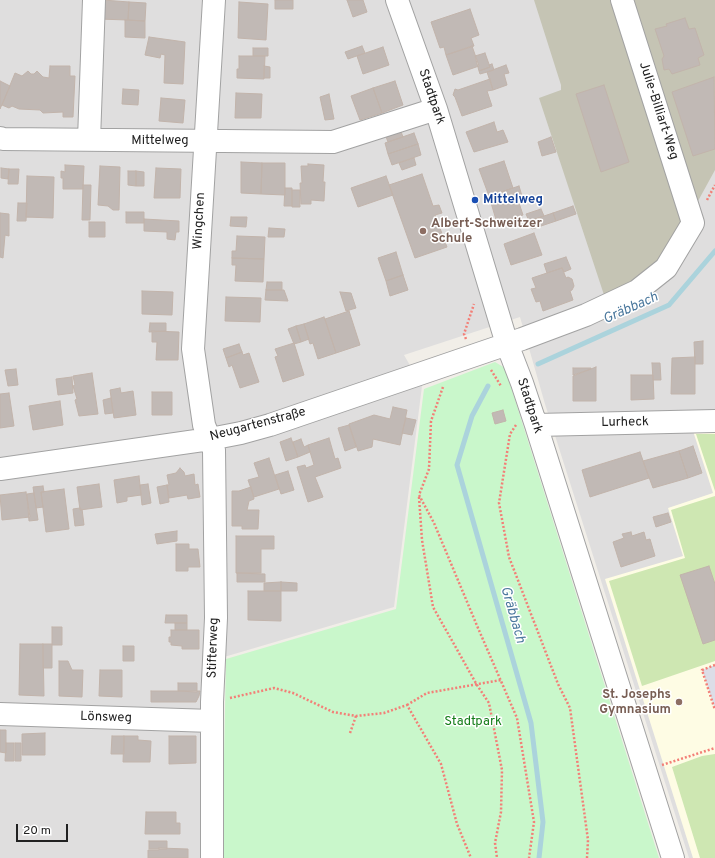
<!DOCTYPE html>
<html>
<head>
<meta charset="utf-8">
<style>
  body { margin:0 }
  #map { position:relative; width:715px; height:858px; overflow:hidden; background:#f1eee8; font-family:Overpass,sans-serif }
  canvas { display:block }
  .scale { position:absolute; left:16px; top:824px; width:52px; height:18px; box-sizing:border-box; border:2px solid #212121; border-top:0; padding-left:5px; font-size:12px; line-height:14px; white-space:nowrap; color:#212121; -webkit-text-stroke:3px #fff; paint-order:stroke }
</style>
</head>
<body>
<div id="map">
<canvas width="715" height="858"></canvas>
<div class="scale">20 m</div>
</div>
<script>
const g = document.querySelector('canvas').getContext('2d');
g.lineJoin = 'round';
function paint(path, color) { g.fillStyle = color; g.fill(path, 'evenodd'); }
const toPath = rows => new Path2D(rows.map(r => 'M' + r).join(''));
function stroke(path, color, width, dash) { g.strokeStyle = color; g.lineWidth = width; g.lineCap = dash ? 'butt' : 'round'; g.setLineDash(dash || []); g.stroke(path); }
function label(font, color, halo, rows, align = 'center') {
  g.font = font + ' Overpass,sans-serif'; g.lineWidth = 3; g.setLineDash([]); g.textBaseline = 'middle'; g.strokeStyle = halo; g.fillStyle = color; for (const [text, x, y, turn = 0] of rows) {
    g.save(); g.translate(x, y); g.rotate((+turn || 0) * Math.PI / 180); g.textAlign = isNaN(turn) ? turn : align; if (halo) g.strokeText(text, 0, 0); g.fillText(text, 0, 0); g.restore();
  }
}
const residential = toPath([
  [0,0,715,0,715,858,689,858,545,404,520,317,404,355,422,386,394,607,224,657,204,858,0,858]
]);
const education = toPath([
  [693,431,715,431,715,858,693,858,605,579,683,556,668,508,713,493]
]);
const construction = toPath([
  [534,0,715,0,715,170,675,243,658,267,606,301,539,98,561,90,561,85]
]);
const grass = toPath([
  [696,434,715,434,715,491],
  [715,496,715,661,642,686,609,581,685,558,671,510],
  [715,754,715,858,700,858,672,767,702,756]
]);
const park = toPath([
  [495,362,505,368,659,858,222,858,226,659,396,609,424,389]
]);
const plaza = toPath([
  [715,665,715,706,714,706,702,670]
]);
const stream = toPath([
  [538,364,669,305,715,251],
  [488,386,472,416,457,465,531,723,543,822,539,858]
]);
const building = toPath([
  [103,0,129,2,128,20,98,19,103,0],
  [275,0,293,0,293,9,275,9,275,0],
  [347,0,363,0,367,12,353,17,347,0],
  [129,2,146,3,145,21,128,20,129,2],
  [239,2,268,4,266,40,238,38,239,2],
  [470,9,479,35,471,38,474,46,446,55,444,47,440,48,431,22,470,9],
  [685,18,689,29,695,28,704,55,698,58,700,65,672,74,669,69,664,70,662,59,664,56,655,29,667,26,666,24,685,18],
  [125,20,145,21,145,38,125,37,125,20],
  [149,37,185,42,183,84,164,83,165,55,161,54,160,58,145,55,149,37],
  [362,46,365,53,348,59,345,52,362,46],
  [472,46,479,66,453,75,446,55,472,46],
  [383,47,389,65,363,74,357,56,383,47],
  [253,48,268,48,268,56,253,56,253,48],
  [485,53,490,67,479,71,475,56,485,53],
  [239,56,265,56,264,79,237,78,237,69,239,69,239,56],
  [492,64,494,70,480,74,479,71,490,67,489,65,492,64],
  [506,65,509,73,504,74,507,85,493,90,487,72,506,65],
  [50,66,70,66,70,76,75,76,73,117,63,117,63,112,43,113,40,110,19,109,12,106,9,108,2,105,15,73,22,76,28,71,31,74,34,74,37,71,43,77,49,78,50,66],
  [264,66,270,67,270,78,264,78,264,66],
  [714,77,715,149,693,156,672,92,714,77],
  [490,79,493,90,487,91,492,106,462,116,455,97,453,95,455,89,458,90,490,79],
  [0,81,10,86,0,109,0,81],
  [395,81,403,105,382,113,373,88,395,81],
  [604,85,629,162,601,172,576,94,604,85],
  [373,88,382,113,360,120,351,96,373,88],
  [123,89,139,90,138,105,122,104,123,89],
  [236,93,262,94,261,118,235,118,236,93],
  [329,94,334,119,325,120,320,97,329,94],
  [161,98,185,100,183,123,159,121,161,98],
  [494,122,497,132,503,130,508,142,474,152,466,132,494,122],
  [400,129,403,137,388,142,385,134,400,129],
  [414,133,418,144,388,154,385,143,414,133],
  [551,137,556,152,542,156,538,142,551,137],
  [418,144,421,155,392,165,388,154,418,144],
  [414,158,416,165,402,170,399,163,414,158],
  [504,161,513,188,489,196,479,169,504,161],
  [241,162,262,163,261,194,241,193,241,162],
  [262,163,285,163,285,195,261,194,262,163],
  [308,164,324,165,323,182,325,182,324,201,311,200,311,204,301,204,300,183,302,183,301,166,308,166,308,164],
  [65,165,84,166,83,189,63,189,63,178,61,178,61,171,65,172,65,165],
  [100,166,120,167,119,210,113,210,108,206,98,205,100,166],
  [1,168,9,169,8,179,1,178,1,168],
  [156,168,181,169,180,198,154,198,156,168],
  [9,169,19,169,18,184,8,184,9,169],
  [128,171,136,171,136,186,128,185,128,171],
  [136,171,144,172,144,186,136,186,136,171],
  [422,174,433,206,439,205,442,213,435,215,447,247,415,258,389,185,422,174],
  [27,176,54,177,53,218,26,217,27,176],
  [386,176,393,195,358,207,351,188,386,176],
  [83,185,91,185,90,220,82,220,83,185],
  [519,186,522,196,517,197,523,215,497,223,489,196,519,186],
  [285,188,292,188,292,206,284,206,285,188],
  [292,190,300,190,300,207,292,207,292,190],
  [18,203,27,203,26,221,17,221,18,203],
  [573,206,576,214,556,221,553,213,573,206],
  [541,209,544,216,529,221,526,214,541,209],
  [126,212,144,212,144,223,126,223,126,212],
  [0,213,9,214,9,236,5,235,3,258,0,257,0,213],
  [553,213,556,221,532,229,529,221,553,213],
  [231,217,247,217,246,227,230,226,231,217],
  [144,219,179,221,179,232,176,232,175,240,167,239,167,232,144,231,144,219],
  [89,222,105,222,105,237,89,237,89,222],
  [269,228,285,229,284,237,268,237,269,228],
  [534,233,542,255,511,265,504,244,534,233],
  [237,236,265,237,264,259,232,258,232,251,236,251,237,236],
  [396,252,403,275,386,281,378,258,396,252],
  [566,257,571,269,564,272,562,268,547,273,544,264,566,257],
  [232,258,264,259,263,282,235,281,236,265,232,265,232,258],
  [562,268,566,278,568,277,572,279,574,286,572,290,570,291,573,300,543,311,540,301,536,302,531,289,536,288,532,278,562,268],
  [403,275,408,290,390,296,386,281,403,275],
  [267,282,282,282,282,290,266,290,267,282],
  [266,290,284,290,288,301,265,300,266,290],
  [142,291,173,292,172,315,142,314,142,291],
  [340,292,351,293,356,308,346,311,340,292],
  [226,297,261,298,260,322,225,321,226,297],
  [349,311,360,345,336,353,325,319,349,311],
  [324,317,336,353,318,359,313,343,310,344,304,324,324,317],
  [150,323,166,323,166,331,149,332,150,323],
  [304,324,309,339,301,342,296,326,304,324],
  [296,326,301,342,294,344,288,329,296,326],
  [152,331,179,332,178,360,156,360,157,342,152,342,152,331],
  [703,341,703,364,695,364,694,342,703,341],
  [294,343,304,375,283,382,275,357,278,356,275,349,294,343],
  [239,344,242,352,226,358,223,349,239,344],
  [242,352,243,355,249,353,259,382,240,388,232,365,229,367,226,358,242,352],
  [695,357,695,394,671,394,672,358,695,357],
  [652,363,660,363,661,380,653,380,652,363],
  [596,367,596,401,573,401,573,376,596,367],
  [573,368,591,368,591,369,573,375,573,368],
  [16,369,18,385,8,386,5,370,16,369],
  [92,373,98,414,79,416,75,400,77,399,73,386,75,385,73,376,92,373],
  [631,375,653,375,654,399,631,400,631,375],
  [72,377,73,393,58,395,56,379,72,377],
  [120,388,121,393,133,391,136,415,114,418,110,390,120,388],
  [152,392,172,392,172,415,152,415,152,392],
  [9,393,14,426,0,428,0,394,9,393],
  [111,398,113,413,105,414,103,400,111,398],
  [60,401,63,425,33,430,29,406,60,401],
  [393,407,407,410,400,445,373,439,372,447,358,451,349,424,374,415,390,419,393,407],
  [503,410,506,421,495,424,492,413,503,410],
  [406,418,416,420,412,435,402,433,406,418],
  [349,425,356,447,345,451,338,428,349,425],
  [291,438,298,457,286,461,280,442,291,438],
  [329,438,335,459,338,458,341,468,315,477,323,497,308,502,297,467,305,465,306,468,314,465,308,445,329,438],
  [301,439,304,447,308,445,310,452,298,457,293,442,301,439],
  [693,446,702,473,688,478,679,451,693,446],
  [679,451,688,478,653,488,643,461,679,451],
  [640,452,649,478,590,497,582,470,640,452],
  [269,458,279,489,254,497,248,480,259,477,254,463,269,458],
  [180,468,184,472,185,476,194,474,195,485,198,484,200,497,188,499,187,495,169,498,167,485,169,485,167,475,176,473,180,468],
  [288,471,294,490,281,494,275,475,288,471],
  [139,476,141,495,127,497,127,501,117,503,114,480,139,476],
  [99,484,102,507,80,510,77,487,99,484],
  [148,484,151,503,142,505,140,485,148,484],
  [167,485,169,502,160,504,157,487,167,485],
  [43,486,44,492,41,492,43,507,36,508,33,487,43,486],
  [251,487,254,499,249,501,247,510,259,510,258,529,242,529,242,526,232,526,232,491,239,491,251,487],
  [64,489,69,529,46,532,41,492,64,489],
  [26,492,30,517,2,520,0,495,26,492],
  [34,493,38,520,29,521,27,494,34,493],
  [80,508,80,510,82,509,84,525,75,526,73,509,80,508],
  [668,513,671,522,656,527,653,517,668,513],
  [177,531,177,541,157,544,155,534,177,531],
  [631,532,632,536,644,532,646,540,650,539,655,556,621,567,613,542,624,538,622,534,631,532],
  [236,536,274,536,274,549,261,549,261,573,236,573,236,536],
  [176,544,189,544,189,549,198,549,200,567,188,567,188,571,176,571,176,544],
  [709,566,715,584,715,640,703,644,680,575,709,566],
  [237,573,265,574,265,582,237,582,237,573],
  [281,582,297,583,297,591,281,591,281,582],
  [281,582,281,591,264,591,264,583,281,582],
  [248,591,281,591,281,621,248,620,248,591],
  [166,615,187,615,187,623,165,623,166,615],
  [175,623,187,623,187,630,175,630,175,623],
  [52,627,62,627,62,645,52,645,52,627],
  [171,630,199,630,199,649,182,649,182,646,171,645,171,642,169,642,169,637,171,637,171,630],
  [20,644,43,644,44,696,19,695,20,644],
  [43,644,52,644,52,668,43,668,43,644],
  [123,646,134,646,134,661,123,661,123,646],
  [59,661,68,661,72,670,83,670,82,697,59,696,59,661],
  [100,670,122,670,122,697,99,696,100,670],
  [178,683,197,683,197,692,178,691,178,683],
  [151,691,200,691,199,696,196,702,151,702,151,691],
  [0,730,6,730,6,753,0,752,0,730],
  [45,733,45,755,22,755,22,734,45,733],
  [112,736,124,736,124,754,111,754,112,736],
  [124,736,138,736,138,740,151,741,150,762,123,762,124,736],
  [169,736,196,736,196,763,169,764,169,736],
  [6,743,14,743,14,761,5,761,6,743],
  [15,743,21,743,21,761,15,761,15,743],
  [146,812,176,812,176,823,180,823,180,834,145,834,146,812],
  [149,841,167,841,167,849,149,849,149,841],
  [159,848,188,849,188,858,148,858,148,850,159,850,159,848]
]);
const path = toPath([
  [707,200,715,185],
  [466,339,464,334,474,304],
  [491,370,501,386],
  [443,387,431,421,429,469,419,495,434,523,478,628,517,718,534,822,529,858],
  [516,425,510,434,499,503,509,557,558,684,570,708,588,840,587,858],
  [419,497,422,540,433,607,477,685,489,703,502,770,501,812,495,843,497,858],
  [715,665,702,670,715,710],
  [230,698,274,688,293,693,333,712,356,716,384,713,407,705,441,764,457,824,471,858],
  [407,705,427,693,501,680],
  [350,733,356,716],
  [662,765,715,748]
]);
const minor = toPath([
  [397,0,436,109,507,344,522,383,536,425,673,858],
  [0,138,3,139,333,142,436,109],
  [89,140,94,0],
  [536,425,715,421],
  [0,469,210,439,241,433,270,425,522,339,586,315,637,291,666,268,693,223,622,0],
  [0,714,212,721],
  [212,858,212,702,216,618,214,450,204,425,193,349,214,0]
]);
const markers = [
  [475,200,4,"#1a4fb4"],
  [423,231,4,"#8d6e63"],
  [679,702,4,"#8d6e63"]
];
const streetNames = [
  ["Stadtpark",431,97,71],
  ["Julie-Billiart-Weg",658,111,72],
  ["Mittelweg",160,141],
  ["Wingchen",200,221,-87],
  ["Stadtpark",529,406,72],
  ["Lurheck",625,423,-1],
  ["Neugartenstraße",258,425,-15],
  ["Stifterweg",214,648,-88],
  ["Lönsweg",106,718,2]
];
const transitNames = [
  ["Mittelweg",483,200]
];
const educationNames = [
  ["Albert-Schweitzer",431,224],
  ["Schule",431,239],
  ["St. Josephs",671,695,"right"],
  ["Gymnasium",671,710,"right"]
];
const parkNames = [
  ["Stadtpark",473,722]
];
const waterNames = [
  ["Gräbbach",631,309,-24],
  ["Gräbbach",512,615,74]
];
paint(residential, '#dfdede');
paint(education, '#fefce4');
paint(construction, '#c5c4b4');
paint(grass, '#cee7b2');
paint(park, '#c9f7cb');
paint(plaza, '#dcdde7');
stroke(stream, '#abd3dc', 5);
paint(building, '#c1b9b5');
stroke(building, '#c2b4ab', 1);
stroke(minor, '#a2a2a2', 24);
stroke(path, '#f37f77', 2.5, [2, 2]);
stroke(minor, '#fff', 22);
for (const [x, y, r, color] of markers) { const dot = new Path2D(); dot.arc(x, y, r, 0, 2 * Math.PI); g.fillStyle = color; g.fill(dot); stroke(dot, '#fff', 1.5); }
label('13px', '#212121', '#fff', streetNames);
label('bold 13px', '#164399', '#fff', transitNames, 'left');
label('bold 13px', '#785e54', '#fff', educationNames, 'left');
label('13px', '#127c17', '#fff', parkNames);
label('italic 14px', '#4b789d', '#fff', waterNames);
</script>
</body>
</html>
